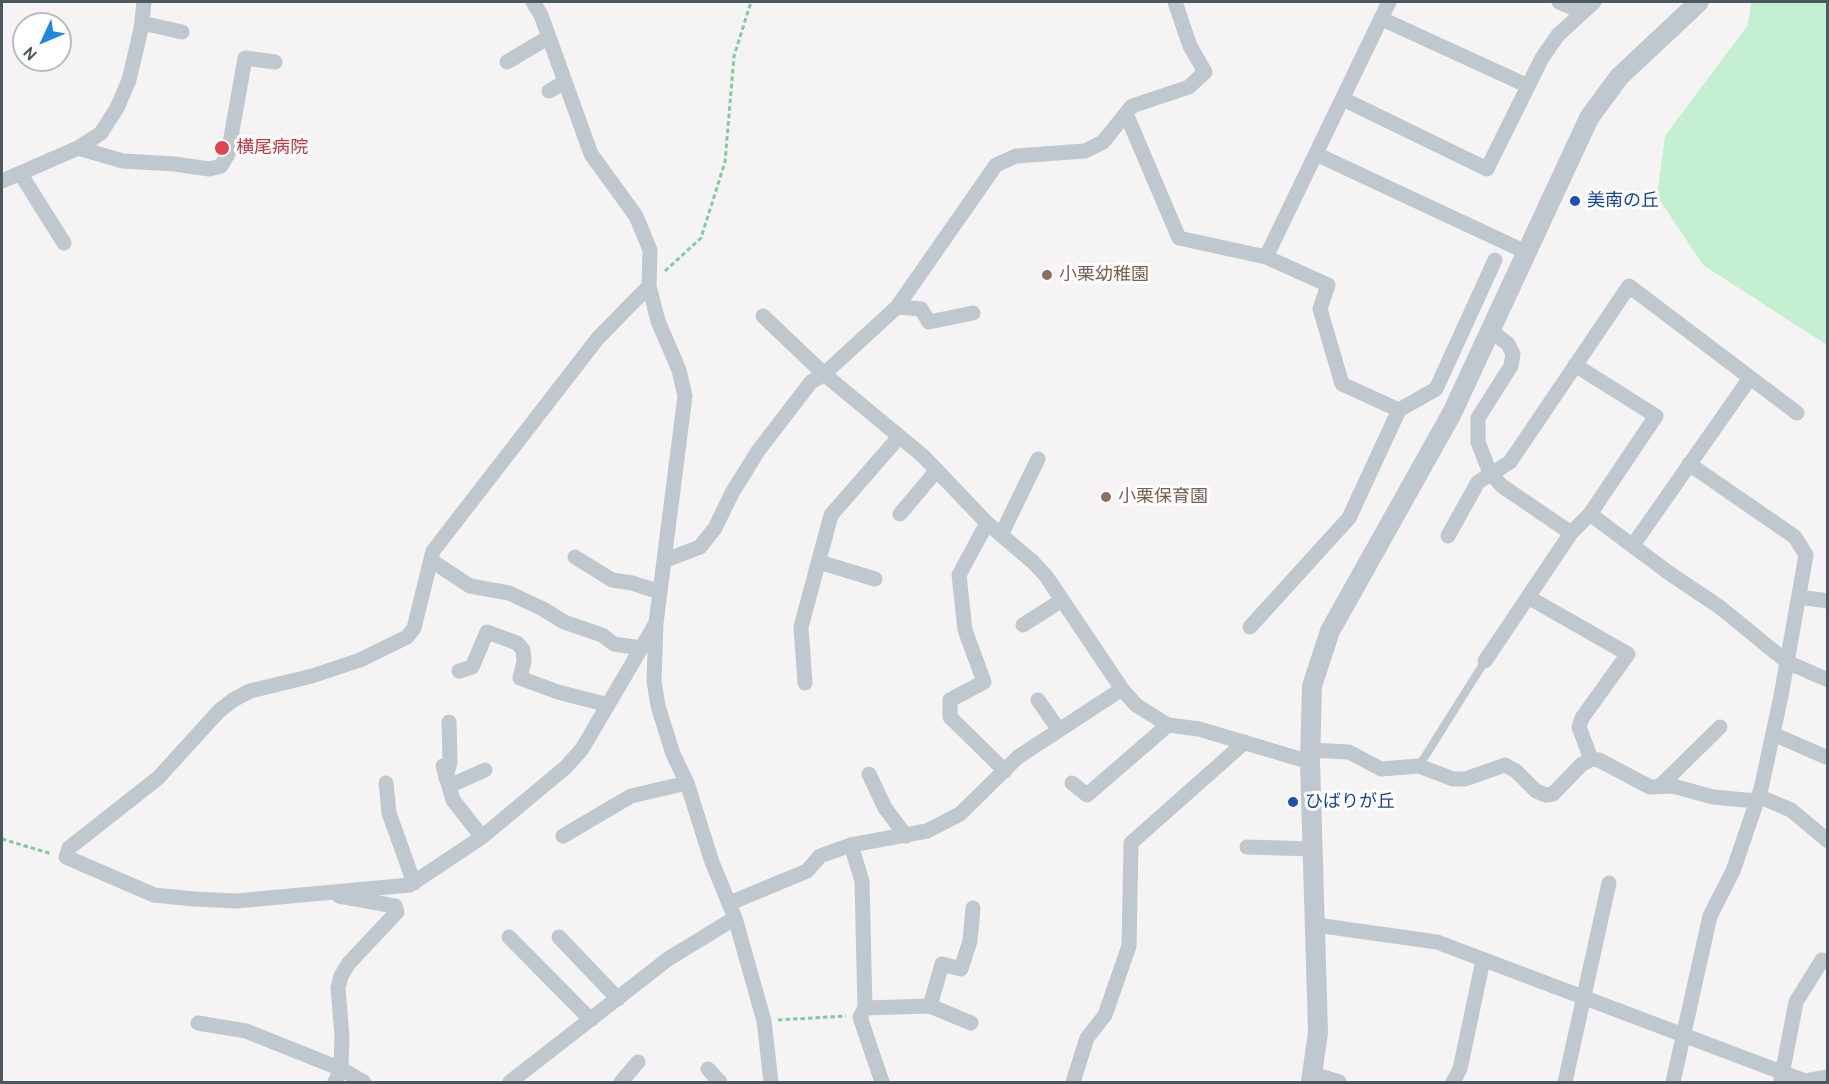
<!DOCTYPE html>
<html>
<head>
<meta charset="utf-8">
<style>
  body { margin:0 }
  #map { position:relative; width:1829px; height:1084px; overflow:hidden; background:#f5f3f3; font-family:Cabin,sans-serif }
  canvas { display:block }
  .frame { position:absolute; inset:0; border:3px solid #4b5860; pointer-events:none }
  .north { position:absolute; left:12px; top:12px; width:60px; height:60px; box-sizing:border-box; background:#fff; border:2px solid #b7bcbf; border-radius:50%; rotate:226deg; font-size:16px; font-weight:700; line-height:24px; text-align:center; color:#4b5860 }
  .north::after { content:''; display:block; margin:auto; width:21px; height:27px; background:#2287e0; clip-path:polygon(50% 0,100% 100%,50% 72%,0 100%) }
</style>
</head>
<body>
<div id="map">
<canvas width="1829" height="1084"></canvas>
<div class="frame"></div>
<div class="north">N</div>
</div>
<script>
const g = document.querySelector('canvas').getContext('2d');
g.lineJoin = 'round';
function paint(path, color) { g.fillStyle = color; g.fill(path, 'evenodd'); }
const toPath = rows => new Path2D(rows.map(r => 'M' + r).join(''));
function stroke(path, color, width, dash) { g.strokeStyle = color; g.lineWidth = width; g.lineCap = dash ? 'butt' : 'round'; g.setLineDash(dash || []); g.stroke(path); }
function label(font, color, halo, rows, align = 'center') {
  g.font = font + ' Cabin,"Noto Sans JP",sans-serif'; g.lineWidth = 6; g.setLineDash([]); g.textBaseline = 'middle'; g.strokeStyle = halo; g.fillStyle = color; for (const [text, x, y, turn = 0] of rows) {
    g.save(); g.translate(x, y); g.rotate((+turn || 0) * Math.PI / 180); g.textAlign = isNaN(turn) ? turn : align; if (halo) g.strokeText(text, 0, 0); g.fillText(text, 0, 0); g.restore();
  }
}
const green = toPath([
  [1751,2,1827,2,1827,345,1703,265,1657,196,1665,136,1748,25]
]);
const path = toPath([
  [665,271,701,238,725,162,734,56,751,2],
  [2,839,52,854],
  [778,1020,846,1016]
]);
const service = toPath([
  [1419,766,1485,661]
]);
const minor = toPath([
  [533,2,541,15,591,154,636,216,650,250,649,286,658,321,679,370,685,396,656,623,654,681,658,706,673,754,687,783,712,862,735,918,764,1021,771,1082],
  [1559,2,1583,12],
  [1382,19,1526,85],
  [142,23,182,32],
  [507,62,549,37],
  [549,91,565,82],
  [1343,99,1487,169,1542,58,1558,35,1594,2],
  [1127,116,1179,238,1266,257,1389,2],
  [78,148,123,161,175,164,209,169,221,166,228,154,245,58,275,62],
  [1316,154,1528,253],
  [20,173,64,243],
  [2,181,78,148,101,133,117,108,129,80,141,29,144,2],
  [1266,257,1328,285,1320,309,1342,384,1399,410,1436,389,1495,260],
  [649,286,598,338,433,551,414,628,407,637,360,660,312,676,250,691,233,700,219,711,158,778,69,848,66,857,154,895,194,899,236,901,410,885,482,837,566,767,582,749,656,623],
  [897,307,921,309,929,322,973,313],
  [763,316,824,374,923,456,987,523,1033,562,1046,576,1122,689,1136,705,1168,725,1199,729,1310,762],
  [1491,331,1508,344,1513,354,1511,366,1478,418,1478,442,1490,473,1502,486,1571,533],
  [900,514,937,470],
  [1590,514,1669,573,1721,608,1787,662,1828,680],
  [987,523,959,575,965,630,984,682,950,700,950,717,1005,771],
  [1001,535,1038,459],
  [1448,536,1478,482,1510,462,1629,286,1797,413],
  [1633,545,1750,378],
  [575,557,612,580,632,583,660,592],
  [666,560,700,547,715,528,732,493,758,451,811,382,824,374,897,307,996,165,1016,156,1085,151,1103,142,1132,106,1189,87,1205,72,1190,46,1175,2],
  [432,561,470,586,509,593,543,609,564,622,602,635,614,644,641,648],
  [819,562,875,579],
  [1528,597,1628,654,1582,718,1579,727,1591,759],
  [1799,597,1828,601],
  [1023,625,1062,600],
  [1250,627,1349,518,1399,410],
  [1485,661,1571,533,1590,514,1656,416,1575,365],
  [459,671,472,667,487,632,517,643,523,650,524,661,520,678,558,692,608,705],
  [805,683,801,627,831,515,899,437],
  [1038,700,1059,730],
  [1773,734,1828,758],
  [1310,750,1349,752,1381,769,1419,766,1453,779,1465,779,1505,765,1516,771,1536,791,1546,795,1553,794,1581,765,1591,759,1599,760,1650,787,1673,786,1713,797,1756,801],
  [443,766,453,800,482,837],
  [869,774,885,808,906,836],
  [446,778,450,762,449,722],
  [386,783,389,813,414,883],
  [1072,783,1087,795,1168,725],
  [1661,785,1720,727],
  [449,786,485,770],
  [1758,796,1791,810,1828,841],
  [563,836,631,796,687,783],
  [851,845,862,881,865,1008,860,1017,882,1082],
  [1247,847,1313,849],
  [730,903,807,871,820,856,851,845,927,831,960,814,1018,757,1122,689],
  [1316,925,1437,942,1805,1081,1828,1077],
  [509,937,591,1020],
  [559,937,618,999],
  [930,1006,942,964,961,969,970,941,973,908],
  [865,1008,930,1006,971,1023],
  [198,1023,246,1031,341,1069,364,1082],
  [708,1069,720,1082],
  [1313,1074,1339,1082],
  [1781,1080,1796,1002,1822,960,1828,962],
  [335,1082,341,1069,342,1036,338,988,341,976,349,963,397,912,395,906,339,896],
  [510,1082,668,959,735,918],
  [621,1082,638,1062],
  [1073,1082,1087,1038,1105,1015,1129,946,1131,843,1245,742],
  [1453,1082,1460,1069,1483,960],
  [1565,1082,1609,883],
  [1673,1082,1710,916,1733,871,1761,789,1781,696,1806,555,1795,537,1689,464]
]);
const tertiary = toPath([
  [1311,1082,1318,1032,1310,762,1312,686,1330,631,1452,413,1589,118,1619,77,1699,2]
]);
const markers = [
  [222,148,8,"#e0444e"],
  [1575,201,6,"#1a4fb4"],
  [1047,275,6,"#8d6e63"],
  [1106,497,6,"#8d6e63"],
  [1293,802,6,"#1a4fb4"]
];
const healthNames = [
  ["横尾病院",236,148]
];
const transitNames = [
  ["美南の丘",1587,201],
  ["ひばりが丘",1305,802]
];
const educationNames = [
  ["小栗幼稚園",1059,275],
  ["小栗保育園",1118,497]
];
paint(green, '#c5efd1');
stroke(path, '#7dcd9e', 3, [4.5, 3]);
stroke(service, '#bfc8ce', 8);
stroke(minor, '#bfc8ce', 15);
stroke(tertiary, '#bfc8ce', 20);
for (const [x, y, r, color] of markers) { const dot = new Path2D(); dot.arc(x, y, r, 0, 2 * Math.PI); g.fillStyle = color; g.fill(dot); stroke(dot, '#fff', 2); }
label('18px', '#be3a42', '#fff', healthNames, 'left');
label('18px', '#164399', '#fff', transitNames, 'left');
label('18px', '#785e54', '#fff', educationNames, 'left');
</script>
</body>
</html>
